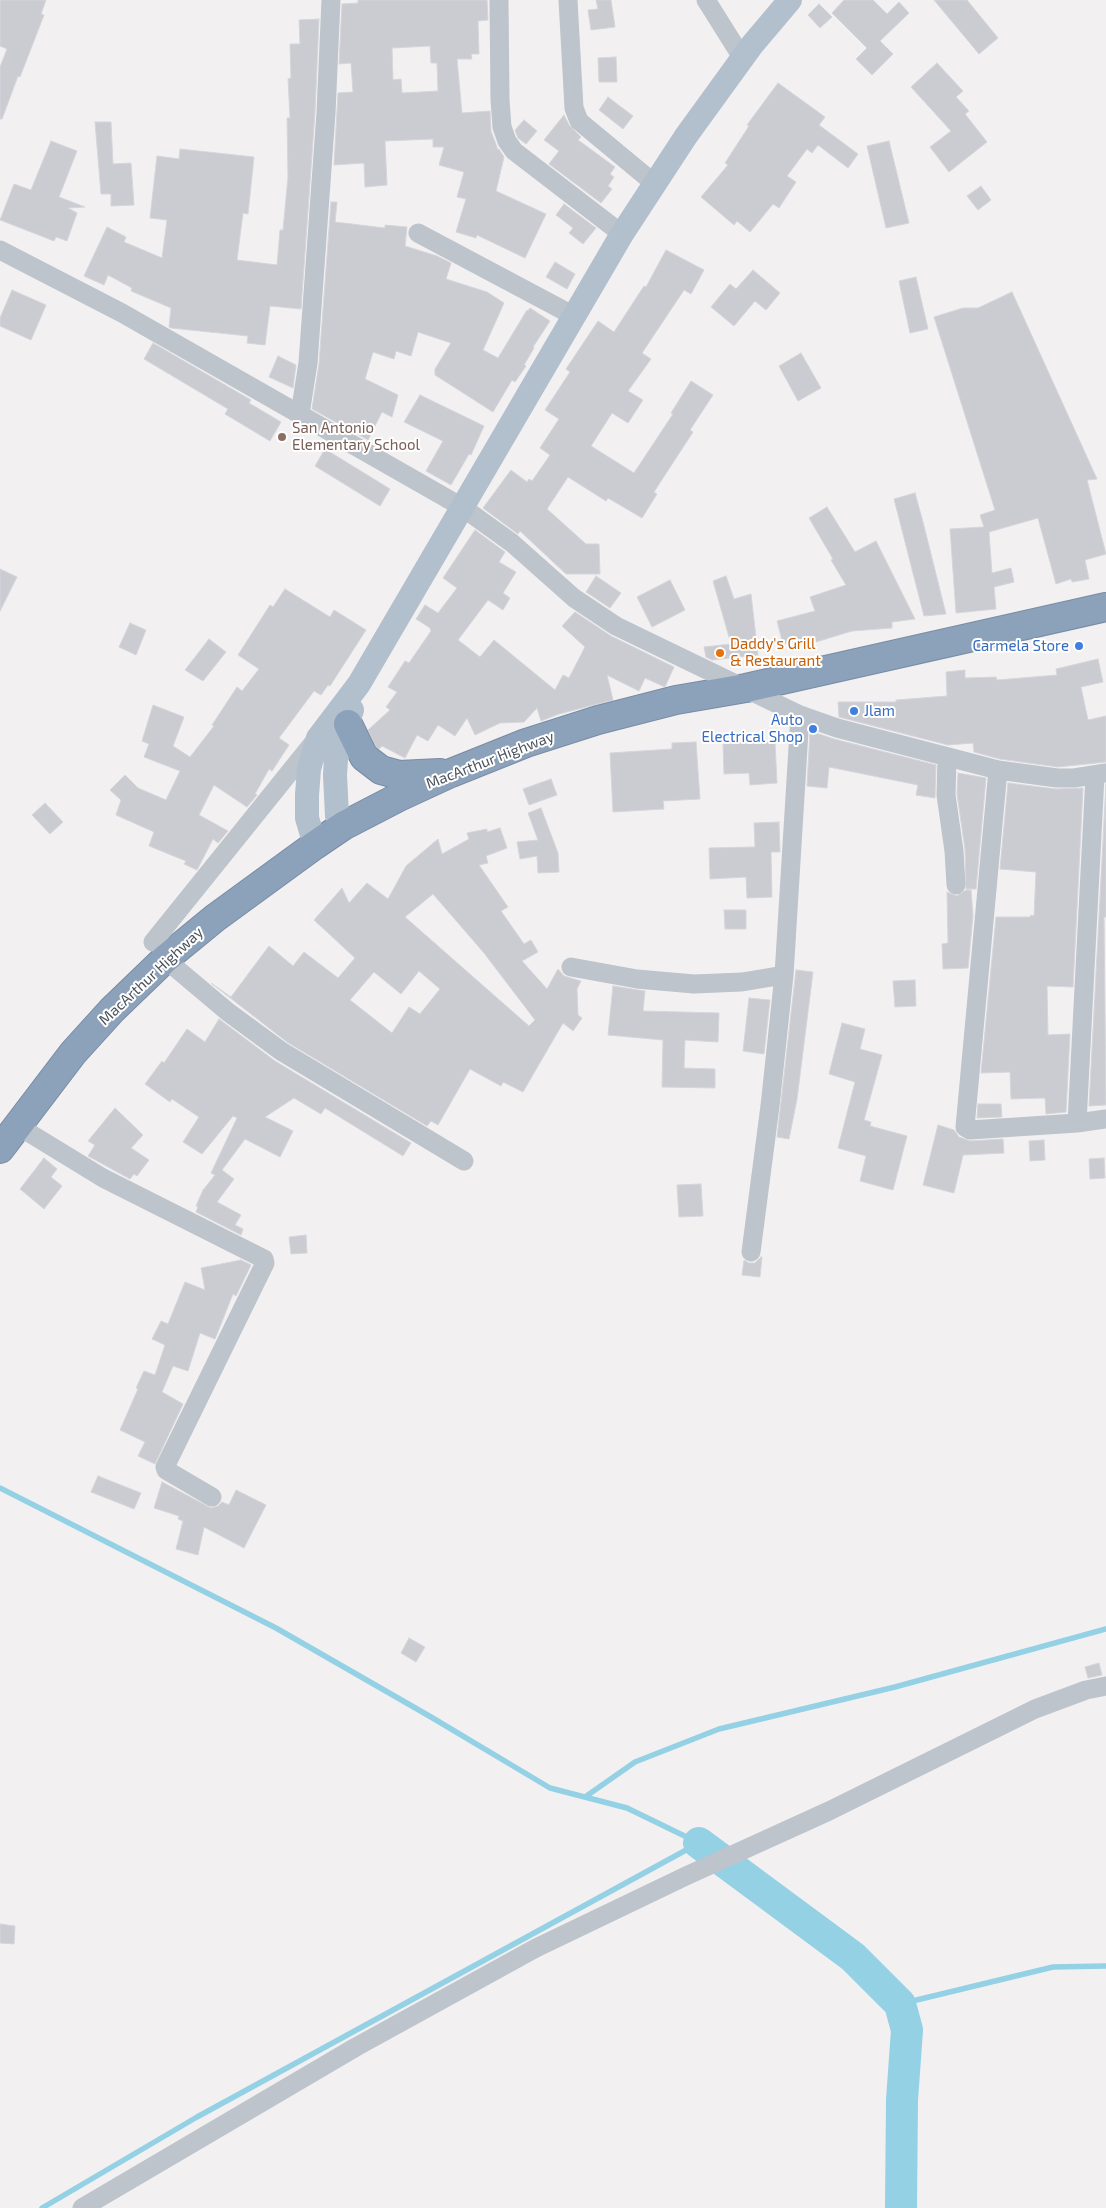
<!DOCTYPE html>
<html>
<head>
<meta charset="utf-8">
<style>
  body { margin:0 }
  canvas { display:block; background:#f2f0f0 }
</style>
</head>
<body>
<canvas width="1106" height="2208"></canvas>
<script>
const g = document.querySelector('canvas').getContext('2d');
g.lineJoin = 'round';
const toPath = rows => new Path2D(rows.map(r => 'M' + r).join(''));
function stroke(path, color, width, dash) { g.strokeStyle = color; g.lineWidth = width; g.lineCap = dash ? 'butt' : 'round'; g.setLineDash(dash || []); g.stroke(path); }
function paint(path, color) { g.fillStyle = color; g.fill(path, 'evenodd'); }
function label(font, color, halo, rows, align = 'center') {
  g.font = font + ' "Exo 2",sans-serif'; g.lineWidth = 4; g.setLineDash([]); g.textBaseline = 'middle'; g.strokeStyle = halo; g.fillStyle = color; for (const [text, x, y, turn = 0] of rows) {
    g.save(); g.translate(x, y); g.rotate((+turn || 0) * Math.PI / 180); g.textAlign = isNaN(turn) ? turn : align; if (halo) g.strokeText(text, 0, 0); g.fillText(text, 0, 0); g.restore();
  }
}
const stream = toPath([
  [0,1488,276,1628,431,1717,550,1788,627,1808,699,1843],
  [585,1797,635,1762,719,1729,895,1687,1106,1629],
  [900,2004,1053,1967,1106,1966],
  [42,2208,197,2117,699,1843]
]);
const river = toPath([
  [699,1843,853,1957,900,2004,907,2030,902,2100,901,2208]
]);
const building = toPath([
  [0,0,46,0,41,14,44,15,20,77,18,76,2,119,0,119,0,67,7,49,0,46,0,0],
  [358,0,487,0,488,20,478,21,479,54,471,54,472,59,457,59,462,113,490,111,491,131,498,150,499,149,504,157,496,191,546,214,525,258,477,235,476,238,456,232,466,199,457,197,464,172,439,165,444,147,433,147,433,139,385,141,387,185,365,187,364,163,334,165,338,93,353,92,351,63,339,64,342,4,358,3,358,0],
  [430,46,431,63,437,63,438,91,402,93,401,79,393,80,392,48,430,46],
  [596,0,611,0,615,27,591,30,588,10,598,9,596,0],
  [844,0,873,0,887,14,899,2,909,13,880,41,893,54,872,75,856,59,867,48,832,13,844,0],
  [934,0,967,0,998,38,979,54,934,0],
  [819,4,832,17,820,28,808,15,819,4],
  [319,19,315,112,301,309,270,306,265,345,247,343,248,336,171,328,169,327,171,308,131,291,132,288,108,275,104,285,84,276,107,227,126,237,124,242,162,258,167,220,150,218,157,156,179,159,180,149,254,157,248,214,243,213,237,260,277,265,280,230,283,230,288,177,287,118,290,118,288,79,291,78,290,44,300,44,299,20,319,19],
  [616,57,617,82,599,82,598,58,616,57],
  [937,63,963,91,956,97,969,111,965,114,987,142,949,172,930,147,951,131,911,87,937,63],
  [778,83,825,117,819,125,858,154,848,168,818,145,812,153,807,149,787,176,796,182,779,208,773,204,750,232,737,221,734,225,701,197,728,165,725,163,749,126,747,125,778,83],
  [608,97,633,116,623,129,599,110,608,97],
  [564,115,569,125,581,137,578,140,615,167,610,174,614,177,608,186,612,189,601,203,549,164,559,151,544,140,564,115],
  [524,120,537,131,526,144,518,138,515,130,524,120],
  [95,122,111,122,113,164,131,163,134,205,111,206,111,194,101,194,95,122],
  [51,141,77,151,59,197,85,207,68,208,77,213,67,241,56,237,54,241,0,220,14,184,31,190,51,141],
  [889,141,909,223,886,228,867,146,889,141],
  [981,186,991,200,978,210,967,196,981,186],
  [331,202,337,202,335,222,385,228,385,225,407,227,405,246,437,256,451,263,446,279,487,292,504,303,483,350,498,358,527,310,528,311,530,308,550,321,533,347,534,348,524,365,526,366,515,382,512,380,493,412,435,375,435,369,451,343,418,332,411,356,396,351,394,359,373,352,365,379,398,395,392,417,382,412,368,440,312,409,319,364,331,202],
  [564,204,596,228,583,244,569,233,573,228,556,215,564,204],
  [666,250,704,270,691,294,684,290,642,353,651,359,628,391,643,400,628,423,612,413,591,446,634,473,673,414,671,413,691,381,713,395,690,430,693,432,654,492,657,494,642,518,608,498,606,501,568,477,547,509,586,544,599,544,600,574,566,574,520,531,518,534,483,508,511,470,527,482,529,479,532,481,550,455,540,448,559,419,545,410,570,372,566,369,598,321,614,332,644,286,646,287,666,250],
  [555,262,575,274,567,289,546,277,555,262],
  [753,270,780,293,766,310,755,301,734,326,711,307,730,284,736,289,753,270],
  [916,277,928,329,910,333,899,281,916,277],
  [12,290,46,305,31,340,0,326,0,318,12,290],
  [1012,292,1097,479,1087,480,1106,554,1085,560,1089,579,1072,582,1071,579,1056,584,1038,518,989,532,992,573,1011,568,1014,582,994,587,996,609,956,613,950,529,984,527,980,515,995,510,934,317,963,308,978,308,1012,292],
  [153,343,251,400,249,403,281,422,270,441,225,414,228,409,144,359,153,343],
  [801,353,821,388,798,401,779,366,801,353],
  [278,356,296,365,293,388,269,377,278,356],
  [420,395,484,426,471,455,469,454,451,485,426,471,443,441,404,422,420,395],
  [325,449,390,489,380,506,315,466,325,449],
  [915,493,923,522,946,614,924,616,894,499,915,493],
  [827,507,855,552,876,541,915,619,892,622,892,628,852,631,816,642,814,636,783,644,777,621,815,611,810,597,846,585,831,560,833,559,809,518,827,507],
  [475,530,505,552,499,562,516,572,503,593,510,598,503,610,488,600,458,640,480,657,494,640,555,690,563,675,569,678,585,647,562,626,575,612,611,636,674,667,665,687,645,678,639,691,607,675,613,700,559,714,541,721,537,708,524,722,500,723,475,735,467,718,455,736,438,725,428,741,417,735,405,758,382,746,379,749,376,747,368,730,390,710,386,707,397,692,388,687,405,661,409,663,431,631,430,628,416,619,425,605,438,613,457,588,443,578,475,530],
  [0,569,17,577,0,611,0,569],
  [596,576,621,593,610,608,586,592,596,576],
  [726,576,734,599,751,594,758,655,712,660,706,657,704,647,731,644,713,581,726,576],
  [670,580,685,610,652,627,637,597,670,580],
  [285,589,330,617,334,610,366,630,330,686,328,685,321,695,314,691,279,738,289,745,272,771,269,769,255,794,257,795,247,807,214,785,199,815,228,831,218,843,213,839,197,870,184,864,186,861,149,846,154,832,116,815,121,800,110,790,125,775,138,788,166,800,180,771,144,757,149,744,142,741,153,705,184,717,173,746,190,757,214,726,212,725,237,687,242,691,259,669,238,655,270,605,273,607,285,589],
  [130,623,146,630,136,655,119,647,130,623],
  [209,639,226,652,203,681,185,670,209,639],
  [1098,659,1103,682,1081,687,1088,720,1106,716,1106,762,1058,767,1000,759,974,752,973,743,948,745,839,717,838,702,896,702,896,700,947,696,946,672,965,670,965,678,996,677,997,680,1057,675,1056,669,1098,659],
  [810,731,834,739,936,765,935,798,916,795,918,785,829,767,827,788,807,786,810,731],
  [696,742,700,799,663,801,664,809,613,812,610,753,672,749,672,743,696,742],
  [775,742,777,783,750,785,749,773,724,774,723,744,775,742],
  [958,773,986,778,976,889,966,889,965,849,957,794,958,773],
  [551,779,557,795,529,805,523,789,551,779],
  [1008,783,1056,789,1083,788,1073,987,1047,986,1048,1035,1070,1034,1066,1112,1046,1114,1045,1098,1011,1099,1010,1072,981,1073,996,917,1030,917,1031,915,1034,916,1036,872,1000,869,1008,783],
  [1106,784,1106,917,1104,917,1106,1105,1089,1106,1106,784],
  [45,803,63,822,50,834,32,815,45,803],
  [541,808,558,853,559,872,538,873,537,856,520,859,517,842,538,840,528,813,541,808],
  [779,822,780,852,771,852,772,897,747,898,746,877,710,879,709,848,755,847,754,823,779,822],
  [500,828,507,848,486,856,488,863,479,865,508,907,501,911,524,944,531,940,538,952,522,961,547,989,558,969,564,976,581,981,577,989,578,1015,582,1018,573,1031,563,1023,523,1092,503,1082,501,1086,470,1069,438,1125,431,1121,427,1126,287,1042,211,983,231,997,269,946,293,966,304,952,338,978,355,958,314,920,342,888,349,903,367,883,388,899,406,866,438,839,442,854,469,839,467,833,487,829,487,832,500,828],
  [433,894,484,953,535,1020,529,1026,405,917,433,894],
  [419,971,440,989,420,1014,409,1007,392,1033,350,1000,374,972,401,994,419,971],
  [966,890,971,890,973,916,968,968,943,969,942,944,948,943,947,892,957,896,966,890],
  [724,910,746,910,746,929,725,929,724,910],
  [796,970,813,972,797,1099,789,1139,777,1137,796,970],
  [915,980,916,1006,895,1007,893,981,915,980],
  [613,986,645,991,643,1011,719,1013,718,1042,685,1040,684,1068,715,1069,715,1088,662,1087,663,1040,608,1035,613,986],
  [749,998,770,1000,764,1054,743,1051,749,998],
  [219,1019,275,1061,411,1143,403,1156,325,1108,321,1114,294,1098,265,1117,293,1131,280,1157,245,1139,222,1170,234,1179,217,1202,241,1215,235,1225,243,1229,241,1235,196,1212,198,1207,196,1206,203,1190,215,1175,211,1173,237,1118,233,1116,202,1154,183,1142,199,1117,172,1099,170,1102,145,1084,162,1061,164,1063,187,1029,205,1042,219,1019],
  [842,1023,865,1029,860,1049,882,1055,864,1120,871,1122,870,1126,907,1136,893,1190,860,1181,866,1156,838,1148,855,1082,829,1074,842,1023],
  [978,1104,1001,1104,1002,1117,977,1118,978,1104],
  [115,1108,143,1135,131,1148,149,1160,137,1176,134,1174,130,1179,88,1156,95,1145,88,1141,115,1108],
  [938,1125,954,1130,959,1137,970,1141,1003,1139,1004,1153,963,1155,954,1193,923,1185,938,1125],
  [1044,1140,1045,1160,1030,1161,1029,1141,1044,1140],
  [44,1158,57,1169,51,1177,62,1186,44,1209,20,1189,44,1158],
  [1104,1158,1105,1178,1090,1179,1089,1159,1104,1158],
  [701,1184,703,1216,679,1217,677,1185,701,1184],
  [306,1235,307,1253,291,1254,289,1237,306,1235],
  [761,1257,762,1257,760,1277,742,1275,744,1260,749,1263,755,1263,761,1257],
  [241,1260,251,1265,236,1296,233,1294,215,1339,200,1333,188,1371,173,1366,162,1392,183,1404,155,1464,138,1456,145,1442,120,1430,138,1389,136,1388,144,1371,155,1375,165,1345,152,1339,161,1321,168,1324,185,1282,205,1290,201,1268,241,1260],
  [98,1476,141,1493,134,1509,91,1492,98,1476],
  [162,1482,211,1508,218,1506,222,1502,229,1505,236,1490,266,1505,244,1548,204,1527,198,1555,176,1549,183,1521,178,1519,179,1516,154,1508,162,1482],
  [409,1638,425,1647,416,1662,401,1653,409,1638],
  [1099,1663,1102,1675,1088,1678,1085,1667,1099,1663],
  [0,1924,15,1926,14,1944,0,1943,0,1924]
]);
const minor = toPath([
  [499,0,500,100,502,127,507,141,514,151,622,234],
  [568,0,574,108,579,121,655,184],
  [706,0,743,59],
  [418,233,574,316],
  [0,250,122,313,462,507,512,543,574,598,616,626,800,715,837,728,998,770,1057,778,1074,778,1106,773],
  [300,414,308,363,326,113,331,0],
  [947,758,946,795,954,851,956,885],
  [998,770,965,1127,970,1130,1077,1123,1106,1119],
  [153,942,314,742],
  [165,959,228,1012,281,1051,464,1161],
  [571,967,637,979,694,984,742,982,784,975],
  [1077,1123,1095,776],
  [18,1126,103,1178,264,1259,265,1263,165,1467,166,1470,212,1497],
  [751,1252,770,1106,784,975,800,715],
  [82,2208,356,2047,536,1948,686,1876,829,1811,1035,1709,1086,1690,1106,1686]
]);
const major = toPath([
  [343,826,337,816,335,775,336,759,352,710],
  [315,845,307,818,307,795,309,769,318,738,359,684,622,234,686,136,752,45,790,0]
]);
const highway = toPath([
  [348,724,364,757,381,770,399,775,440,773],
  [0,1149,73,1053,112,1010,165,959,215,918,315,845,343,826,399,797,451,773,526,743,598,720,676,700,746,688,1106,607]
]);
const markers = [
  [282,437,5,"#8d6e63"],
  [1079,646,5,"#3f7fe0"],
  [720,653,5,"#e8710a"],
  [854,711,5,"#3f7fe0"],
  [813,729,5,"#3f7fe0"]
];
const educationNames = [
  ["San Antonio",292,428],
  ["Elementary School",292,445]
];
const foodNames = [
  ["Daddy's Grill",730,644],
  ["& Restaurant",730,661]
];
const shopNames = [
  ["Carmela Store",1069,646],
  ["Jlam",864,711,"left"],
  ["Auto",803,720],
  ["Electrical Shop",803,737]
];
const streetNames = [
  ["MacArthur Highway",490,760,-21],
  ["MacArthur Highway",151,976,-43]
];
stroke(stream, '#94d1e5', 5.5);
stroke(river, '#94d1e5', 32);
paint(building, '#cbccd2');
stroke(building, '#d5d6db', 1);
stroke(highway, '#788ca6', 30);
stroke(minor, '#bdc4cc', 19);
stroke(major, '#b2bfcc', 24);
stroke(highway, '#8ca1ba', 28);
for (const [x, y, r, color] of markers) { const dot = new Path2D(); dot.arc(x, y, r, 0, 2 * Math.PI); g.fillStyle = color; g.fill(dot); stroke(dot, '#fff', 2); }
label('15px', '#785e54', '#fff', educationNames, 'left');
label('15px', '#c56008', '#fff', foodNames, 'left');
label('15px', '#366cbe', '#fff', shopNames, 'right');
label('15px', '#4a535c', '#fff', streetNames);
</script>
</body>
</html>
